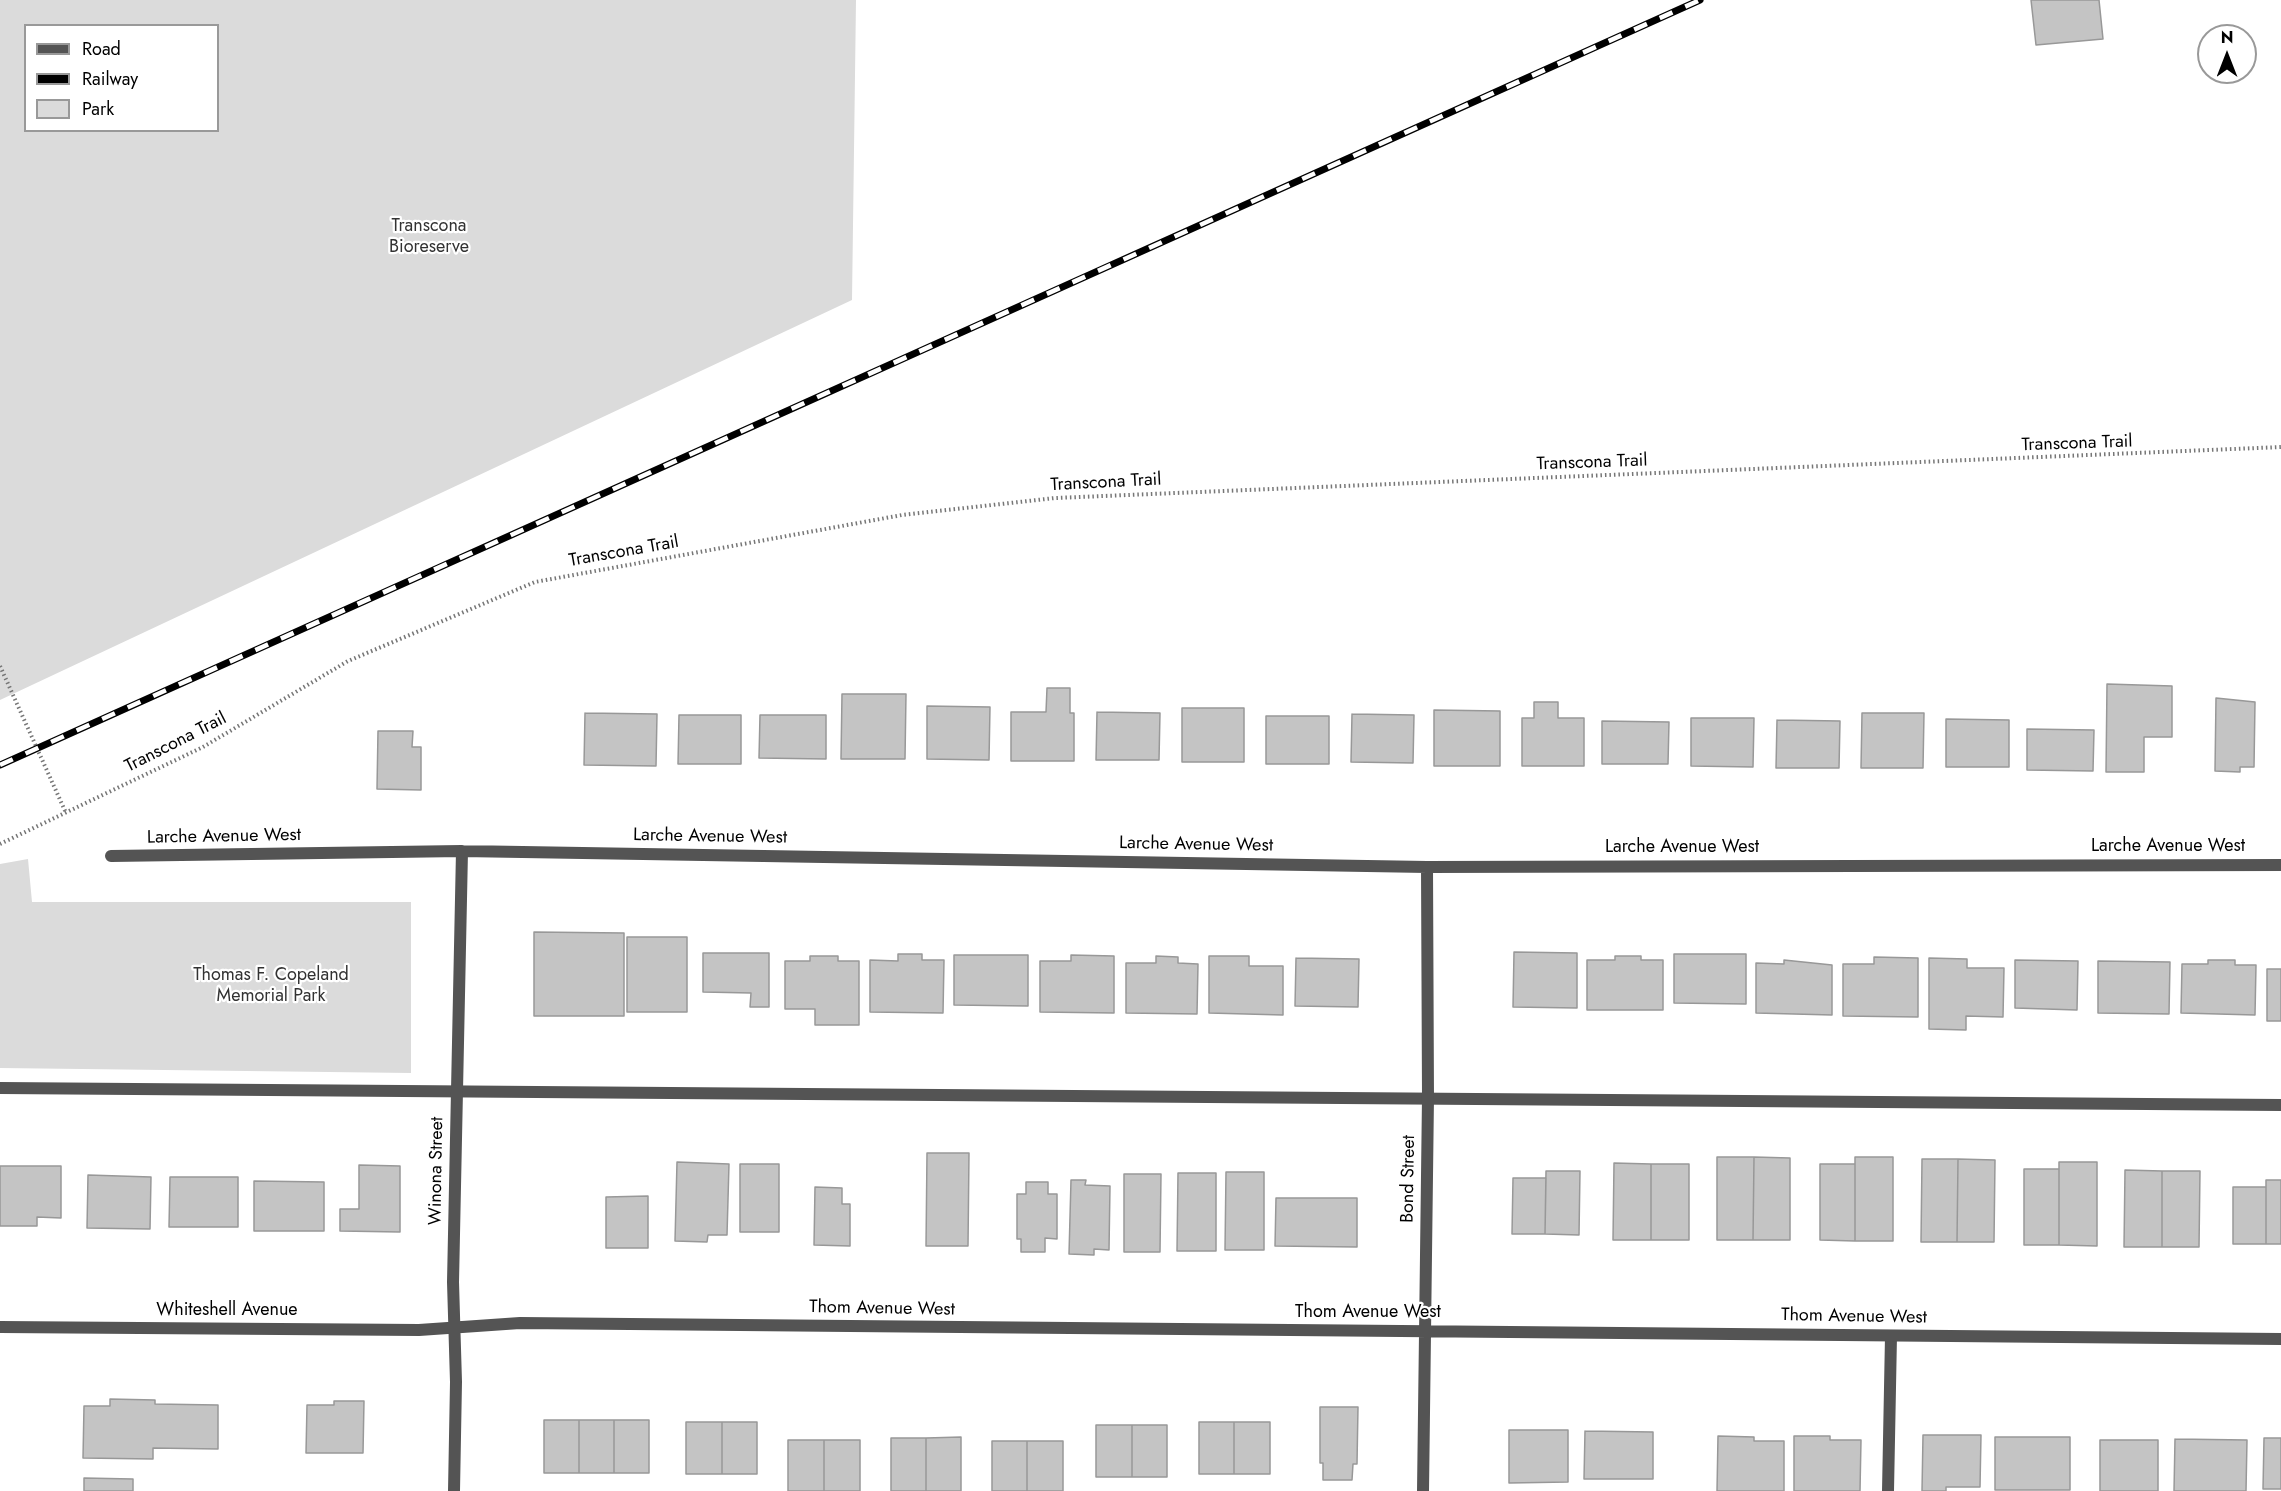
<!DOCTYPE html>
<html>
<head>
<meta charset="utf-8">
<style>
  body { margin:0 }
  #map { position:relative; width:2281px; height:1491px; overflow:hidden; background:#fff; font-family:Jost,sans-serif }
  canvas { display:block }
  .legend { position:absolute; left:24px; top:24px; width:195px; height:108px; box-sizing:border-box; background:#fff; border:2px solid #999; margin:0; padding:8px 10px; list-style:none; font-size:18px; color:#000 }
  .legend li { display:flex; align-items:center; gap:12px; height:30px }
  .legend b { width:30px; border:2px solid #999 }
  .north { position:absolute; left:2197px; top:24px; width:60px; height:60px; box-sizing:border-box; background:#fff; border:2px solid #999; border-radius:50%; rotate:0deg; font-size:16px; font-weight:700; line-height:24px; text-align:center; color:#000 }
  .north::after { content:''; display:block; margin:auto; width:21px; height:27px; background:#000; clip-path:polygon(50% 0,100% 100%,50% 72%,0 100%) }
</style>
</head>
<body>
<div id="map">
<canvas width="2281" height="1491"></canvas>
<ul class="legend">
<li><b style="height:8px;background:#545454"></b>Road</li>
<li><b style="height:8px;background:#000"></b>Railway</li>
<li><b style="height:16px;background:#dbdbdb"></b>Park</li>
</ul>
<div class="north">N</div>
</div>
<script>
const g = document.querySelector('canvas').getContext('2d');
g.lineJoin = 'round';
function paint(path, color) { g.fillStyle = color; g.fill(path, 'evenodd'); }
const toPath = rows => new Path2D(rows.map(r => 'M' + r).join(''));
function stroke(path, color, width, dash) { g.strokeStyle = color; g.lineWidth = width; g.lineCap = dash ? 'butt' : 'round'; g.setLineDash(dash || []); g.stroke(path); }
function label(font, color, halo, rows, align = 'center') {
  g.font = font + ' Jost,sans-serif'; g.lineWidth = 4.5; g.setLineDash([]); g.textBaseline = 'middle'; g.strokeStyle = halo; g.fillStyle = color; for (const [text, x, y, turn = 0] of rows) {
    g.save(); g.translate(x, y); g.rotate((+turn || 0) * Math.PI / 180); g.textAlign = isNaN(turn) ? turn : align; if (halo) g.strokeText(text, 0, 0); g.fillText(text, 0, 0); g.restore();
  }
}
const green = toPath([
  [0,0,856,0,852,300,0,700],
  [26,26,218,26,218,130,26,130],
  [28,859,32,902,411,902,411,1073,0,1068,0,864]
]);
const building = toPath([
  [2031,0,2099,0,2103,39,2036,45,2031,0],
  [2107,684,2172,686,2172,737,2144,737,2144,772,2106,772,2107,684],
  [1047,688,1070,688,1070,713,1074,713,1074,761,1011,761,1011,712,1046,712,1047,688],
  [842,694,906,694,905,759,841,759,842,694],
  [2216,698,2255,702,2254,767,2240,767,2240,772,2215,771,2216,698],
  [1534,702,1558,702,1558,718,1584,718,1584,766,1522,766,1522,718,1534,718,1534,702],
  [927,706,990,707,989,760,927,759,927,706],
  [1182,708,1244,708,1244,762,1182,762,1182,708],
  [1434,710,1500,711,1500,766,1434,766,1434,710],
  [1097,712,1160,713,1159,760,1096,760,1097,712],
  [585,713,657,714,656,766,584,765,585,713],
  [1862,713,1924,713,1923,768,1861,768,1862,713],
  [1352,714,1414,715,1413,763,1351,762,1352,714],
  [679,715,741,715,741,764,678,764,679,715],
  [760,715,826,715,826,759,759,758,760,715],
  [1266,716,1329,716,1329,764,1266,764,1266,716],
  [1691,718,1754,718,1753,767,1691,766,1691,718],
  [1946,719,2009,720,2009,767,1946,767,1946,719],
  [1777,720,1840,721,1839,768,1776,768,1777,720],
  [1602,721,1669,722,1668,764,1602,764,1602,721],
  [2027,729,2094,730,2093,771,2027,770,2027,729],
  [378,731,413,731,412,747,421,747,421,790,377,789,378,731],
  [534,932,624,933,624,1016,534,1016,534,932],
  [627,937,687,937,687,1012,627,1012,627,937],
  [1514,952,1577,953,1577,1008,1513,1007,1514,952],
  [703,953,769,953,769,1007,750,1007,751,993,703,992,703,953],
  [898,954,922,954,922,960,944,960,943,1013,870,1012,870,960,898,961,898,954],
  [1674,954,1746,954,1746,1004,1674,1003,1674,954],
  [954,955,1028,955,1028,1006,954,1005,954,955],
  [1071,955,1114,956,1114,1013,1040,1012,1040,961,1071,961,1071,955],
  [810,956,838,956,838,961,859,961,859,1025,815,1025,815,1009,785,1009,785,961,810,961,810,956],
  [1156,956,1178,957,1178,963,1198,964,1197,1014,1126,1013,1126,963,1156,963,1156,956],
  [1209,956,1249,956,1249,966,1283,966,1283,1015,1209,1013,1209,956],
  [1615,956,1641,956,1641,960,1663,960,1663,1010,1587,1010,1587,960,1615,960,1615,956],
  [1874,957,1918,958,1918,1017,1843,1016,1843,964,1874,964,1874,957],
  [1296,958,1359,959,1358,1007,1295,1006,1296,958],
  [1929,958,1967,959,1967,968,2004,968,2003,1017,1966,1016,1966,1030,1929,1029,1929,958],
  [1784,960,1832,965,1832,1015,1756,1013,1756,963,1784,964,1784,960],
  [2015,960,2078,961,2077,1010,2015,1008,2015,960],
  [2208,960,2235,960,2235,965,2256,965,2255,1015,2181,1013,2182,964,2208,964,2208,960],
  [2098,961,2170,962,2169,1014,2098,1013,2098,961],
  [2267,969,2281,969,2281,1021,2267,1021,2267,969],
  [927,1153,969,1153,968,1246,926,1246,927,1153],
  [1717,1157,1754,1157,1753,1240,1717,1240,1717,1157],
  [1754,1157,1790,1158,1790,1240,1753,1240,1754,1157],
  [1855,1157,1893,1157,1893,1241,1855,1241,1855,1157],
  [1922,1159,1958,1159,1957,1242,1921,1242,1922,1159],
  [1958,1159,1995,1160,1994,1242,1957,1242,1958,1159],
  [677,1162,729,1164,727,1235,708,1235,707,1242,675,1241,677,1162],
  [2059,1162,2097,1162,2097,1246,2059,1245,2059,1162],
  [1614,1163,1651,1164,1651,1240,1613,1240,1614,1163],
  [740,1164,779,1164,779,1232,740,1232,740,1164],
  [1651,1164,1689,1164,1689,1240,1651,1240,1651,1164],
  [1820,1164,1855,1164,1855,1241,1820,1240,1820,1164],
  [359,1165,400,1166,400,1232,340,1231,340,1209,359,1209,359,1165],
  [0,1166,61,1166,61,1218,37,1217,37,1226,0,1226,0,1166],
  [2024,1169,2059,1169,2059,1245,2024,1245,2024,1169],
  [2125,1170,2162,1171,2162,1247,2124,1247,2125,1170],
  [1546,1171,1580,1171,1579,1235,1545,1234,1546,1171],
  [2162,1171,2200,1171,2199,1247,2162,1247,2162,1171],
  [1226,1172,1264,1172,1264,1250,1225,1250,1226,1172],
  [1178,1173,1216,1173,1216,1251,1177,1251,1178,1173],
  [1124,1174,1161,1174,1160,1252,1124,1252,1124,1174],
  [88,1175,151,1177,150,1229,87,1228,88,1175],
  [170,1177,238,1177,238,1227,169,1227,170,1177],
  [1513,1178,1546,1178,1545,1234,1512,1234,1513,1178],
  [1071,1180,1086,1180,1085,1185,1110,1186,1109,1250,1094,1249,1094,1255,1069,1254,1071,1180],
  [2266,1180,2281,1180,2281,1244,2266,1244,2266,1180],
  [254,1181,324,1182,324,1231,254,1231,254,1181],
  [1026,1182,1048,1182,1048,1194,1057,1194,1057,1239,1045,1238,1045,1252,1021,1252,1021,1239,1017,1239,1017,1194,1026,1194,1026,1182],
  [815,1187,842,1188,842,1204,850,1204,850,1246,814,1245,815,1187],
  [2233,1187,2266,1187,2266,1244,2233,1244,2233,1187],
  [648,1196,648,1248,606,1248,606,1197,648,1196],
  [1276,1198,1357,1198,1357,1247,1275,1246,1276,1198],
  [110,1399,155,1400,155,1404,218,1405,218,1449,153,1448,153,1459,83,1458,84,1406,110,1406,110,1399],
  [334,1401,364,1401,363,1453,306,1453,307,1405,334,1405,334,1401],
  [1320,1407,1358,1407,1357,1464,1353,1464,1352,1480,1323,1480,1323,1463,1320,1463,1320,1407],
  [544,1420,579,1420,579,1473,544,1473,544,1420],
  [579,1420,614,1420,614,1473,579,1473,579,1420],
  [614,1420,649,1420,649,1473,614,1473,614,1420],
  [686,1422,722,1422,722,1474,686,1474,686,1422],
  [722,1422,757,1422,757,1474,722,1474,722,1422],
  [1199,1422,1234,1422,1234,1474,1199,1474,1199,1422],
  [1234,1422,1270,1422,1270,1474,1234,1474,1234,1422],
  [1096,1425,1132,1425,1132,1477,1096,1477,1096,1425],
  [1132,1425,1167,1425,1167,1477,1132,1477,1132,1425],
  [1509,1430,1568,1430,1568,1482,1509,1483,1509,1430],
  [1585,1431,1653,1432,1653,1479,1584,1479,1585,1431],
  [1923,1435,1981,1435,1980,1487,1946,1487,1946,1491,1922,1491,1923,1435],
  [1718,1436,1754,1437,1754,1441,1784,1441,1784,1491,1717,1491,1718,1436],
  [1794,1436,1830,1436,1830,1440,1861,1440,1860,1491,1794,1491,1794,1436],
  [961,1437,961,1491,926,1491,926,1438,961,1437],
  [1995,1437,2070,1437,2070,1490,1995,1490,1995,1437],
  [891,1438,926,1438,926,1491,891,1491,891,1438],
  [2264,1438,2281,1438,2281,1489,2263,1489,2264,1438],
  [2175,1439,2247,1440,2246,1491,2174,1491,2175,1439],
  [788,1440,824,1440,824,1491,788,1491,788,1440],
  [824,1440,860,1440,860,1491,824,1491,824,1440],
  [2100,1440,2158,1440,2158,1491,2100,1491,2100,1440],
  [992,1441,1027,1441,1027,1491,992,1491,992,1441],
  [1027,1441,1063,1441,1063,1491,1027,1491,1027,1441],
  [84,1478,133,1479,133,1491,84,1491,84,1478]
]);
const path = toPath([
  [0,666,66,813],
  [0,844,203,747,348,661,535,582,902,515,1055,498,2281,447]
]);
const service = toPath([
  [0,1088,2281,1105],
  [1888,1491,1891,1336]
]);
const minor = toPath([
  [111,856,462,851,1427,867,2281,865],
  [0,1327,419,1330,520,1323,2281,1339],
  [454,1491,456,1382,453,1282,462,851],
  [1423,1491,1428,1097,1427,867]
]);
const rail = toPath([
  [0,765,1700,0]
]);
const parkNames = [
  ["Transcona",429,227],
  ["Bioreserve",429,248],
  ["Thomas F. Copeland",271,976],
  ["Memorial Park",271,997]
];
const streetNames = [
  ["Transcona Trail",2077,444,-2],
  ["Transcona Trail",1592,463,-2],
  ["Transcona Trail",1106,483,-3],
  ["Transcona Trail",624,552,-10],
  ["Transcona Trail",176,743,-27],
  ["Larche Avenue West",224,837,-1],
  ["Larche Avenue West",710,837,1],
  ["Larche Avenue West",1196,845,1],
  ["Larche Avenue West",2168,847],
  ["Larche Avenue West",1682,848],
  ["Winona Street",437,1171,-89],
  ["Bond Street",1409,1179,-89],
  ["Thom Avenue West",882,1309,1],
  ["Whiteshell Avenue",227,1311],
  ["Thom Avenue West",1368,1313],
  ["Thom Avenue West",1854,1317,1]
];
paint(green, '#dbdbdb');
paint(building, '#c4c4c4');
stroke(building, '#989898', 1.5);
stroke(path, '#767676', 4, [1.5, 3]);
stroke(service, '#545454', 12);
stroke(minor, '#545454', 12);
stroke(rail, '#000', 7);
stroke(rail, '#fff', 4.5, [14]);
label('18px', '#323232', '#fff', parkNames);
label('18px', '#000', '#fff', streetNames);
</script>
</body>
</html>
